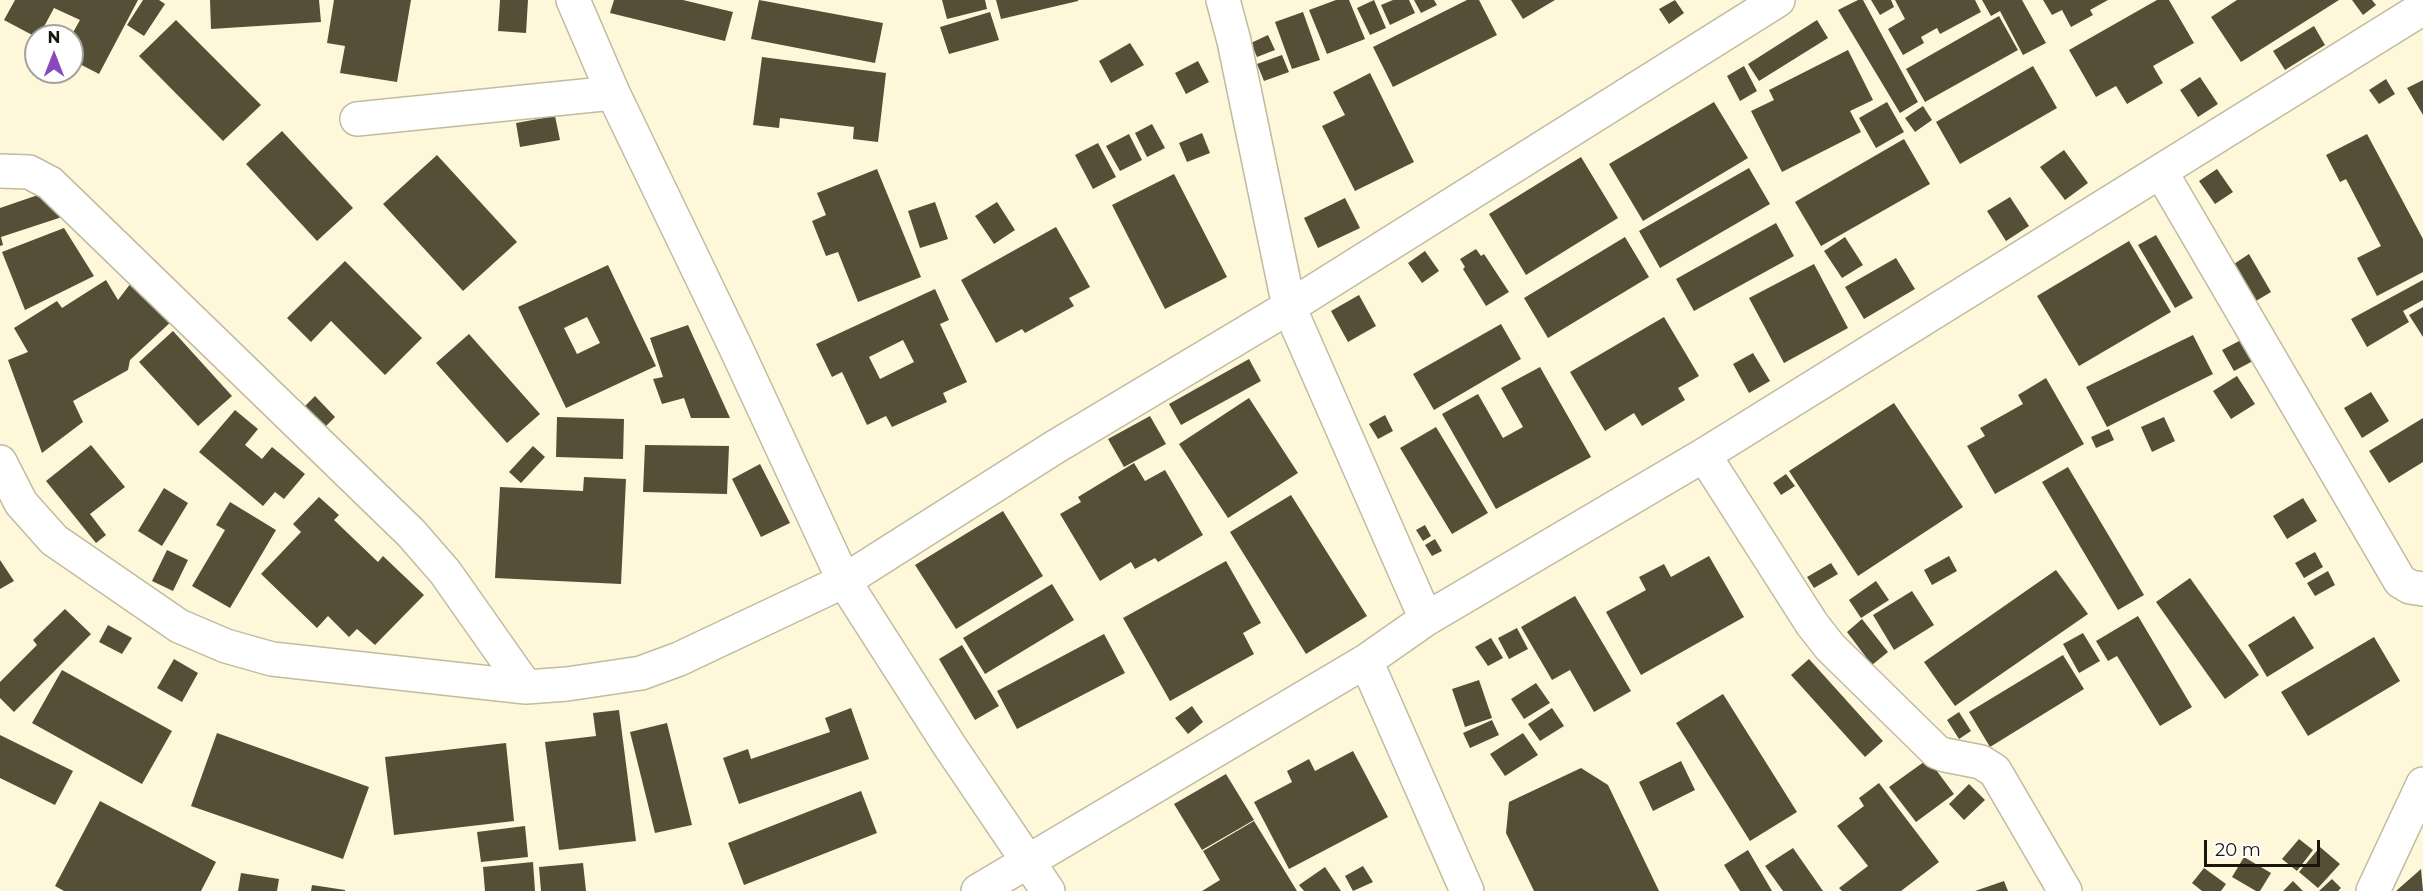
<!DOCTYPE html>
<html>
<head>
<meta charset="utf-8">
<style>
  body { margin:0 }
  #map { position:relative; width:2423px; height:891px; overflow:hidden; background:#fef7da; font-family:Montserrat,sans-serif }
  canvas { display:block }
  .north { position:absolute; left:24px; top:24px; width:60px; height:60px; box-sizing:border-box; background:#fff; border:2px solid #a3a29e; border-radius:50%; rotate:0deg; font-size:16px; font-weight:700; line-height:24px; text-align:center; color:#19160c }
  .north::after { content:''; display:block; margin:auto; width:21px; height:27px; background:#8849be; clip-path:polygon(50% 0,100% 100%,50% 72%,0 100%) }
  .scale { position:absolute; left:2204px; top:840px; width:116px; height:27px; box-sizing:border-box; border:3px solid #19160c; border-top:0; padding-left:8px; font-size:18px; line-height:21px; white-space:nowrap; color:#19160c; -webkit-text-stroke:4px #fff; paint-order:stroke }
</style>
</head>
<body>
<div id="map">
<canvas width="2423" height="891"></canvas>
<div class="north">N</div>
<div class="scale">20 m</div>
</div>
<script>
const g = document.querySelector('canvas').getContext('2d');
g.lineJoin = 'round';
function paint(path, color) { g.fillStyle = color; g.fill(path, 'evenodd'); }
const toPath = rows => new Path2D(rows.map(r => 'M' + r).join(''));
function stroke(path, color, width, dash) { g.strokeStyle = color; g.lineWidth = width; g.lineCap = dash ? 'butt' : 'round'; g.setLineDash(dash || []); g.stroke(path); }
const building = toPath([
  [15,0,138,0,99,74,72,60,71,36,80,20,54,8,39,36,36,37,4,20],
  [143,0,159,0,165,4,144,36,127,25],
  [210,0,319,0,321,22,211,29],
  [334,0,411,0,397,82,340,73,345,46,327,43],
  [500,0,528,0,526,33,498,31],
  [614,0,683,0,733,12,725,41,610,13],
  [759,0,883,23,875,63,751,39],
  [942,0,985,0,987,9,947,19],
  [996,0,1078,0,1078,1,1001,19],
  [1336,0,1349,0,1365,39,1327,54,1309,10],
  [1374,0,1386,28,1370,35,1357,8],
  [1393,0,1409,0,1415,13,1390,25,1381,5],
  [1414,0,1434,0,1437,5,1421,13],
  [1467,0,1479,0,1497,35,1393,87,1373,47],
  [1511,0,1555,0,1523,19],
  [1675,0,1684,13,1669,24,1659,9],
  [1858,0,1863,0,1918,102,1900,113,1838,10],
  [1871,0,1891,0,1894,7,1880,15],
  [1895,0,1975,0,1981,12,1940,34,1937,28,1921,37,1924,43,1903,55,1888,29,1905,19],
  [1982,0,2022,0,2046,43,2023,55,2000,11,1991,16],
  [2043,0,2108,0,2090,10,2093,15,2071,27,2062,10,2052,15],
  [2157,0,2169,0,2194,43,2153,66,2163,83,2127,104,2116,86,2096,97,2069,50],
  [2237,0,2339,0,2241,62,2211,17],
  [2352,0,2372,0,2376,5,2363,15],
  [990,12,999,40,949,54,940,27],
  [1303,12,1320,60,1292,69,1275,22],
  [1999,16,2018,50,1925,102,1906,69],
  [176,20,261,105,223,141,139,56],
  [1817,20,1828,38,1759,81,1748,64],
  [2314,26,2325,45,2285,70,2273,51],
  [1268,35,1275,50,1257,57,1251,43],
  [1130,43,1144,65,1111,83,1099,61],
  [1848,50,1873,100,1850,111,1861,132,1782,172,1751,111,1774,100,1769,90],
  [1282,55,1289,72,1264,81,1257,64],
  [762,57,886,73,878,142,853,139,854,127,780,118,779,128,753,125],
  [1198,61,1209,82,1186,94,1175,73],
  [1744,66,1757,91,1740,101,1727,76],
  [2033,66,2057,108,1960,164,1936,122],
  [1370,73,1414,162,1355,191,1322,126,1345,115,1333,92],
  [2200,77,2218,104,2198,117,2180,90],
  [2386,79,2395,94,2379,104,2369,90],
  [2423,80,2423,115,2407,88],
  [1714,102,1748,158,1643,221,1609,164],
  [1887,102,1904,132,1876,148,1859,118],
  [1923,106,1932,120,1915,132,1905,118],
  [555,116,560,140,520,147,516,123],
  [1152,124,1165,148,1147,157,1135,133],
  [282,131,353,208,317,241,246,164],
  [1202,133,1210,153,1187,162,1179,143],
  [1129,134,1142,160,1120,171,1106,146],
  [2367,134,2423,239,2423,272,2377,296,2357,258,2381,246,2346,179,2340,182,2326,155],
  [1904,139,1930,184,1821,246,1795,202],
  [1098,143,1116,177,1093,189,1075,155],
  [2064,150,2088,183,2065,200,2040,167],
  [437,155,517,242,463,291,383,204],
  [1581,157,1618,218,1526,275,1489,214],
  [1749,168,1770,204,1660,268,1639,231],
  [877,169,921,277,858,302,838,252,826,256,812,221,826,215,817,193],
  [2217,169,2233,192,2215,204,2199,181],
  [1174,174,1227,277,1165,309,1112,205],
  [38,195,62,217,1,237,3,245,0,246,0,208],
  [2010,197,2029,226,2006,241,1987,211],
  [1345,198,1360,228,1318,248,1304,218],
  [935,202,948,239,920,248,908,211],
  [997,202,1015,230,994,244,975,216],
  [1776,223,1794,256,1694,311,1676,279],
  [1056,227,1090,287,1069,298,1074,306,1025,333,1022,329,996,343,961,280],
  [64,228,94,276,25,310,2,252],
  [2156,235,2193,298,2175,308,2138,245],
  [1625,237,1649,277,1548,338,1524,298],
  [1845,237,1863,265,1842,278,1824,251],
  [2129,241,2171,312,2079,366,2037,296],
  [1476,249,1481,256,1484,254,1509,292,1486,306,1463,269,1465,267,1460,259],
  [1425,251,1439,271,1422,283,1408,263],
  [2249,254,2271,292,2256,301,2234,264],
  [1896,258,1915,289,1864,319,1845,287],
  [345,261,422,338,385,375,331,321,311,342,287,318],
  [1814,264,1848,328,1784,363,1749,298],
  [608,265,656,366,566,408,518,307],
  [587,317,600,343,577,354,564,328],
  [134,279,174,319,130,360,128,370,73,401,83,422,42,453,8,360,28,352,14,328,57,301,62,308,106,280,118,300],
  [2423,280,2423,300,2403,311,2409,322,2367,347,2351,319],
  [935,289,949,320,940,324,967,382,943,393,947,402,892,427,886,416,867,425,842,372,832,377,816,344],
  [903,340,914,362,880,379,869,357],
  [1359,295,1376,326,1348,342,1331,311],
  [2423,307,2423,337,2409,315],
  [1664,317,1699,376,1678,388,1685,400,1642,426,1634,413,1605,431,1570,372],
  [1501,324,1521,359,1434,410,1413,374],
  [688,325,730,418,691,418,684,398,662,404,653,379,663,377,650,338],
  [173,331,232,396,198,426,139,362],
  [469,334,540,414,507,443,436,363],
  [2193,335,2213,374,2107,427,2086,387],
  [2241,340,2253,361,2234,371,2222,350],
  [1753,353,1770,381,1749,393,1733,364],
  [1249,359,1261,381,1181,425,1169,404],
  [1540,367,1591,457,1496,509,1442,414,1478,394,1503,438,1523,427,1501,388],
  [2237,376,2255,404,2231,419,2213,391],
  [2046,378,2084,444,1995,494,1967,446,1985,436,1980,428,2023,404,2018,395],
  [2371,392,2389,421,2362,438,2344,408],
  [315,396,335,417,321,431,301,410],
  [1249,398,1298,473,1228,518,1179,444],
  [1894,403,1963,507,1858,576,1789,471],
  [235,410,258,429,245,445,262,459,272,447,305,474,284,499,275,492,263,506,199,452],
  [1385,415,1393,431,1378,439,1369,424],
  [1150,416,1166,444,1124,467,1108,439],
  [557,417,624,419,623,459,556,457],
  [2164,417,2175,441,2152,452,2141,427],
  [2423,418,2423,462,2389,483,2369,451],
  [1436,427,1488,513,1452,534,1400,448],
  [2109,429,2114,440,2096,448,2091,437],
  [91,445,125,487,90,514,106,535,96,543,46,481],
  [645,445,729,446,727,494,643,492],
  [533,446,545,457,521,483,509,472],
  [1134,463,1145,481,1165,470,1203,535,1158,562,1155,558,1135,569,1131,562,1100,581,1060,514,1081,502,1078,497],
  [760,464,790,523,761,537,732,479],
  [2068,467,2144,595,2118,610,2042,482],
  [1786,474,1795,486,1781,495,1773,483],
  [584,477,626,479,621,584,495,578,500,487,583,491],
  [164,488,188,503,162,546,138,531],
  [1291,495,1367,616,1306,654,1230,532],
  [319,497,339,515,334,520,378,562,383,556,424,595,375,645,357,629,349,637,328,616,317,628,261,574,301,532,293,524],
  [2303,498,2317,521,2287,539,2273,516],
  [230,502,276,530,230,608,192,586,225,530,216,525],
  [1003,511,1043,576,956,629,915,565],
  [1425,525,1431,536,1423,541,1416,530],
  [1435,539,1442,551,1432,556,1425,545],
  [167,550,188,560,173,591,152,581],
  [2315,552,2323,567,2304,578,2295,563],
  [1709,556,1744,617,1641,675,1606,612,1646,590,1639,577,1664,564,1671,577],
  [1949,556,1957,571,1932,585,1924,570],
  [0,560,14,581,0,589],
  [1226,561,1261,623,1243,633,1254,654,1170,701,1123,618],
  [1831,563,1838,574,1814,588,1807,577],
  [2056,570,2088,614,1955,706,1924,662],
  [2328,571,2335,585,2315,596,2307,583],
  [2190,578,2259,675,2225,699,2156,602],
  [1876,581,1889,600,1861,618,1849,600],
  [1052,584,1074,620,985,674,963,638],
  [1912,591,1934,625,1894,650,1873,615],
  [1575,596,1631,691,1594,712,1570,670,1552,680,1521,627],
  [65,609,91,634,14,712,0,698,0,682,37,645,33,640],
  [2138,616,2192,707,2160,726,2117,656,2108,661,2096,641],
  [2294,616,2314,648,2267,677,2248,645],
  [1862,619,1888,652,1872,665,1847,632],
  [108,625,132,638,122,654,99,642],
  [1517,628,1528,649,1509,659,1498,638],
  [2083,633,2100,661,2079,673,2063,644],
  [1104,634,1125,673,1017,729,997,691],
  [2374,637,2400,681,2308,736,2281,692],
  [1491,638,1503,658,1488,666,1475,647],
  [962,645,999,706,975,720,939,659],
  [2063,655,2084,689,1990,747,1969,712],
  [174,659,198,673,182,702,157,688],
  [1809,659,1883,741,1865,757,1791,675],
  [62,670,172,731,142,784,32,723],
  [1479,680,1492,718,1465,727,1452,689],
  [1536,683,1550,703,1524,719,1511,699],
  [1723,694,1797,812,1750,841,1676,723],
  [1192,706,1203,722,1188,734,1175,718],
  [851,708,869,759,739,804,723,758,748,749,751,759,830,732,825,718],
  [1552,708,1564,726,1540,741,1528,724],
  [619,710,636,841,559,850,545,742,596,736,593,713],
  [1959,712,1971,731,1959,739,1947,720],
  [1492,720,1499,735,1470,748,1463,733],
  [667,723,692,825,655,833,630,732],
  [217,733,369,787,343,859,191,806],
  [1523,733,1538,755,1505,776,1490,754],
  [0,735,73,771,55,805,0,778],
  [506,743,514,821,394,835,385,757],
  [1353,751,1388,817,1289,869,1254,802,1292,782,1287,771,1309,759,1315,771],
  [1928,759,1954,794,1916,822,1889,787],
  [1681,761,1695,790,1653,811,1639,782],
  [1581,768,1608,785,1659,891,1534,891,1506,833,1509,802],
  [1226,774,1254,820,1202,850,1174,804],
  [1879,783,1939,862,1901,891,1842,891,1839,888,1868,866,1837,826,1864,806,1859,798],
  [1969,784,1985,800,1964,820,1949,804],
  [861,791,877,833,744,885,728,843],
  [100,801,216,862,201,891,64,891,55,886],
  [1254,821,1297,891,1202,891,1220,880,1203,851],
  [525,826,528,857,481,862,477,832],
  [2299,839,2313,850,2297,871,2282,859],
  [2320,847,2340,864,2318,888,2299,872],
  [1793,848,1823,891,1783,891,1765,866],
  [1748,850,1772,891,1740,891,1724,865],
  [2244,857,2271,873,2260,891,2256,891,2232,877],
  [533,862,535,891,485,891,483,867],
  [583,863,586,891,541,891,539,867],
  [1363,866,1373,882,1353,891,1345,876],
  [1325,867,1341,891,1304,891,1299,885],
  [2204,868,2226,884,2221,891,2202,891,2192,883],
  [2421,869,2423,891,2396,891],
  [241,873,279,879,277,891,238,891],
  [2332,879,2341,888,2338,891,2319,891],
  [2004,881,2008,891,1975,891],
  [2293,881,2303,891,2283,891],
  [312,885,345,890,345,891,311,891]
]);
const minor = toPath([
  [573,0,613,93,734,344,844,581,949,745,1048,891],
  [1223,0,1234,41,1289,307,1426,619],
  [357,119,613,93],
  [0,171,29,172,50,183,411,533,445,572,526,687],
  [2161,172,2400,581,2410,587,2423,589],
  [1704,455,1812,624,1830,647,1937,752,1945,755,1981,762,1995,771,2065,891],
  [0,462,21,503,54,540,179,626,226,646,272,659,526,687,567,684,641,673,679,659,844,581,1055,447,1289,307,1778,0],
  [1366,661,1467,891],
  [978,891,1366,661,1426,619,1704,455,2423,8],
  [2373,891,2423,784]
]);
paint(building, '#554f37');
stroke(minor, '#c1bb9f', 36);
stroke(minor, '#fff', 33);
</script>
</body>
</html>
